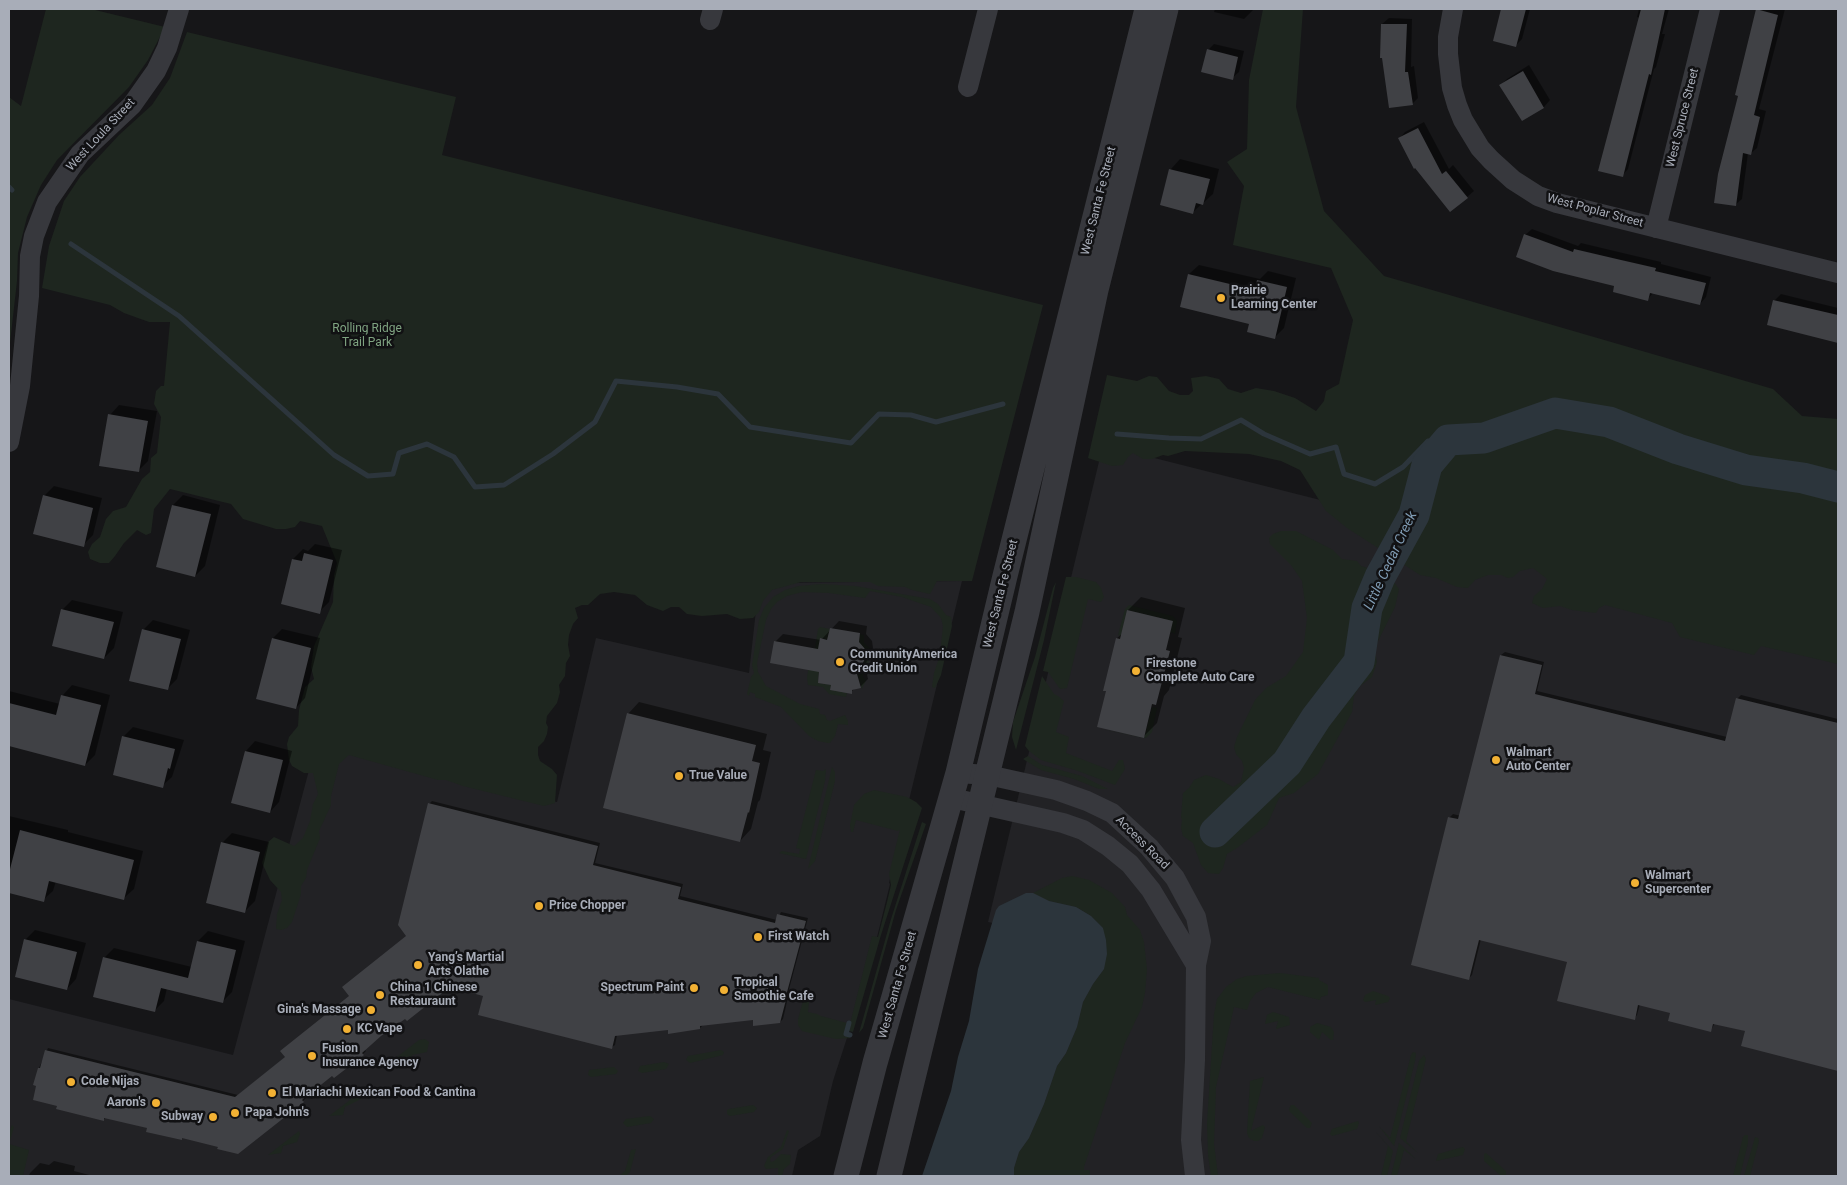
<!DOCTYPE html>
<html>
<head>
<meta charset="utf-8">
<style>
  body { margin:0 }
  #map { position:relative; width:1847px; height:1185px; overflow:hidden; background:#161618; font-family:Roboto,sans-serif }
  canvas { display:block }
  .frame { position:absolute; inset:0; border:10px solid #a8adb8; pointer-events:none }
</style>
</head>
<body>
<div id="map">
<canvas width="1847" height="1185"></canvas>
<div class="frame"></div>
</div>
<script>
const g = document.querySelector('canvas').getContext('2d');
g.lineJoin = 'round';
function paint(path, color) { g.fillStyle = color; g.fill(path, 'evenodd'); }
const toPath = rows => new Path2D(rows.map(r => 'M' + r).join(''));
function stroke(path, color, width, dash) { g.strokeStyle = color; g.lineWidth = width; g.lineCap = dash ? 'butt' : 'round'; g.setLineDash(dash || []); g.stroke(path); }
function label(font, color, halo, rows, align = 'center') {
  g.font = font + ' Roboto,sans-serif'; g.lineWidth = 5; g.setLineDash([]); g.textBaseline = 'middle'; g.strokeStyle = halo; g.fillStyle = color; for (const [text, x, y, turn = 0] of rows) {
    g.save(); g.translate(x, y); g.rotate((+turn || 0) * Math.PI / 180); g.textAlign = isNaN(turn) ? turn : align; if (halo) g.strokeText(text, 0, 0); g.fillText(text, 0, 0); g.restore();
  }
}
const built = toPath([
  [1103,445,1838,631,1838,1176,942,1176,1006,926,988,922],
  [962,581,889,883,890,884,869,970,833,1081,820,1136,798,1150,792,1176,9,1176,9,999,233,1055,316,744,557,802,596,638,749,673,759,583]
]);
const green = toPath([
  [46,9,91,9,165,27,148,60,129,87,57,160,41,185,27,217,18,253,17,281,9,352,9,97,21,106],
  [1263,9,1303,9,1296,107,1324,211,1384,276,1773,389,1802,416,1838,419,1838,664,1761,646,1754,655,1680,637,1672,623,1605,605,1599,608,1596,613,1572,610,1560,606,1543,608,1532,603,1534,596,1542,589,1547,579,1533,568,1520,571,1513,577,1508,578,1501,575,1488,575,1475,580,1468,588,1457,587,1436,578,1420,575,1347,528,1326,511,1300,470,1281,461,1249,454,1185,451,1168,456,1163,455,1152,459,1143,459,1133,453,1128,457,1123,465,1112,466,1088,458,1107,375,1137,381,1149,376,1157,377,1169,391,1180,395,1189,395,1193,391,1191,378,1206,376,1219,379,1228,389,1241,393,1256,388,1274,391,1295,398,1316,411,1324,401,1326,391,1339,384,1353,320,1331,268,1233,245,1244,186,1227,162,1247,149,1249,80],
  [187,32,456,97,442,155,1043,305,972,581,937,581,930,594,912,590,905,587,878,586,870,582,801,582,772,590,763,601,759,612,753,618,740,619,727,614,702,616,687,614,679,607,671,607,663,611,647,605,635,595,614,592,600,594,588,605,582,605,575,608,578,618,573,624,569,635,568,645,570,656,566,663,565,676,559,685,560,692,557,703,547,716,546,723,548,727,547,734,544,741,538,747,538,755,540,761,552,769,557,775,555,803,544,806,463,786,446,780,438,780,349,755,339,764,331,796,331,805,319,831,320,838,307,870,306,878,301,886,301,894,292,922,287,928,281,930,276,929,277,914,282,900,281,892,270,880,262,863,268,842,274,837,294,846,303,838,310,821,313,804,318,794,313,773,304,773,292,766,289,760,287,744,289,737,298,726,299,710,305,687,314,679,311,667,314,646,333,602,334,575,337,563,322,526,300,521,295,527,286,529,276,529,243,519,231,504,170,489,154,509,151,533,146,535,137,530,124,543,115,556,109,563,100,563,90,559,88,552,92,544,100,537,106,519,113,511,126,507,142,479,150,472,151,458,157,453,161,417,154,404,156,391,161,386,164,386,170,322,149,322,124,313,110,305,42,288,49,246,64,201,80,177,119,135,152,105,170,78],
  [1281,531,1296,531,1333,550,1342,559,1357,561,1361,566,1368,568,1375,574,1394,582,1399,589,1395,607,1374,649,1377,662,1372,677,1359,687,1354,696,1352,712,1318,774,1294,793,1279,798,1267,825,1237,848,1227,854,1223,868,1219,874,1208,873,1201,865,1193,843,1183,836,1181,828,1182,820,1181,817,1183,793,1189,788,1194,780,1206,775,1219,779,1233,787,1241,782,1244,768,1242,761,1236,754,1234,747,1237,737,1255,700,1266,688,1286,676,1303,652,1307,618,1302,581,1291,565,1270,544,1269,538,1273,534],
  [1066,577,1076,577,1096,582,1101,588,1104,597,1101,602,1088,599,1067,688,1060,689,1048,672,1043,671],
  [1056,582,1044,640,1016,750,1012,737,1013,722,1035,657,1053,588],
  [821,584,855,586,930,599,938,604,946,615,951,617,952,626,941,675,935,688,932,687,934,673,940,655,943,626,941,618,931,607,902,597,870,591,865,598,829,593,802,592,787,596,777,602,771,609,766,620,757,663,758,672,766,686,800,704,819,709,820,714,825,715,827,720,830,721,845,715,848,721,848,725,838,724,835,736,830,743,828,743,818,741,809,736,781,707,755,697,755,694,750,692,749,696,747,694,751,677,754,673,752,665,759,620,764,608,773,597,785,590,799,586],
  [1129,605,1173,616,1177,621,1175,634,1170,632,1172,621,1127,610,1121,636,1118,635,1125,609],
  [820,627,830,629,828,640,821,638,818,683,831,685,830,690,847,693,846,697,829,694,823,687,808,685,807,677,812,648,815,648,818,629],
  [860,634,864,635,864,643,871,649,868,666,864,668,863,673,863,677,866,680,862,689,857,673,863,663,866,652,864,648,858,645],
  [1042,676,1054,694,1058,696,1064,701,1056,732,1069,737,1066,753,1112,771,1119,760,1123,760,1125,769,1115,785,1078,771,1041,760,1029,751,1025,746],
  [1152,707,1157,708,1152,732,1146,738,1100,729,1144,738],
  [1028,756,1042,765,1082,776,1108,789,1099,789,1074,779,1041,770,1023,759],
  [832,767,835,772,835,781,815,861,808,869],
  [826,769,825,781,806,859,779,853,782,851,799,854,800,849,796,848,816,770,823,771],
  [874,790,907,797,916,802,922,808,881,935,853,1032,849,1031,850,1024,872,936,878,937,887,902,891,885,889,874,900,829,898,831,856,820,853,832,851,832,850,825,854,805,864,794],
  [922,822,926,824,896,910,863,1028,859,1033,891,919],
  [1072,876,1089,880,1112,893,1125,907,1127,915,1140,930,1144,942,1147,969,1145,993,1142,1007,1125,1043,1084,1167,1084,1170,1089,1170,1090,1172,1089,1176,1014,1176,1014,1168,1019,1152,1029,1138,1044,1104,1057,1066,1066,1053,1077,1027,1083,1002,1093,984,1104,969,1103,928,1091,916,1076,907,1049,901,1033,893,1062,878],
  [1280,973,1319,978,1319,980,1328,985,1328,995,1321,997,1320,1000,1268,987,1256,993,1250,1001,1247,1010,1234,1007,1216,1087,1214,1144,1218,1176,1211,1176,1208,1155,1207,1123,1214,1014,1217,999,1226,987,1237,979,1247,976],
  [1373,991,1388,996,1390,998,1388,1002,1375,1005,1376,1000,1365,1002,1363,1000,1365,995],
  [808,999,809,1002,808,1012,817,1014,821,1016,847,1023,844,1036,851,1038,836,1039,802,1031,798,1025,798,1019,803,1001],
  [1273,1012,1289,1017,1290,1025,1276,1029,1278,1021,1265,1024,1267,1015],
  [1317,1023,1331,1027,1334,1032,1333,1040,1331,1040,1322,1032,1319,1040,1310,1032,1310,1027],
  [425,1039,429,1042,427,1052,412,1055,410,1061,397,1062,397,1057,419,1040],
  [721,1050,724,1052,723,1055,690,1063,686,1060,688,1056],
  [1413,1052,1416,1053,1415,1061,1394,1146,1379,1126,1390,1138,1411,1055],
  [1424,1055,1426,1059,1406,1141,1418,1153,1400,1138,1419,1061],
  [664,1062,669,1064,666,1069,642,1073,638,1071,640,1066],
  [614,1067,618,1071,616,1074,591,1077,588,1075,589,1070],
  [1264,1077,1251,1131,1263,1125,1265,1127,1262,1138,1258,1141,1254,1141,1249,1138,1247,1133,1250,1081],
  [358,1094,361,1095,361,1099,345,1107,343,1115,329,1116],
  [753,1105,757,1108,754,1112,730,1116,727,1114,727,1110,729,1109],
  [1291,1105,1294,1105,1312,1123,1310,1128,1307,1128,1290,1112,1289,1109],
  [650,1116,654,1119,651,1123,627,1127,623,1123,626,1119],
  [1358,1121,1359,1123,1357,1129,1332,1136,1330,1134,1332,1129],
  [12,1125,14,1127,9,1144,29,1150,23,1176,9,1176,9,1133],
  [787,1130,789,1131,783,1149,771,1157,770,1160,771,1162,774,1161,781,1154,791,1155,790,1164,784,1169,782,1176,778,1176,778,1168,766,1169,764,1166,768,1157,781,1147],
  [299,1131,300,1134,297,1142,283,1146,281,1153,268,1155],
  [1376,1132,1393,1151,1387,1176,1381,1176,1388,1146],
  [1745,1135,1748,1135,1748,1143,1740,1176,1733,1176,1743,1137],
  [1755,1137,1758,1138,1759,1141,1750,1176,1744,1176],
  [1399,1143,1416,1159,1404,1150,1397,1176,1391,1176],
  [1463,1147,1465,1149,1463,1155,1436,1161,1438,1154],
  [636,1149,630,1172,626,1176,619,1176,625,1171,631,1150],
  [1486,1153,1506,1171,1506,1176,1501,1176,1484,1161,1484,1154]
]);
const water = toPath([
  [1026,893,1033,893,1049,901,1076,907,1091,916,1103,928,1106,940,1107,954,1104,969,1093,984,1083,1002,1077,1027,1066,1053,1057,1066,1044,1104,1029,1138,1019,1152,1014,1168,1014,1176,922,1176,951,1091,958,1057,969,1021,978,969,996,910,999,906]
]);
const shadow = toPath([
  [1215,9,1254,9,1244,19,1214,12],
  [1502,9,1530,9,1522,39,1516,45,1494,40],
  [1639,9,1669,9,1662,34,1665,34,1656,67,1654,69,1628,169,1622,176,1640,18,1637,17],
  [1758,9,1785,9,1759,109,1766,111,1757,148,1750,154,1748,153,1742,199,1735,205,1739,95,1736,94],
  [1389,18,1412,19,1411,67,1414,66,1418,98,1412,104,1382,24],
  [1214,44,1244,51,1239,72,1232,78,1208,50],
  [1529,65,1550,100,1544,107,1522,120,1501,85,1507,79],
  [1424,122,1449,169,1453,165,1474,191,1467,197,1399,139,1405,132],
  [1180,159,1219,169,1213,194,1193,212,1162,205,1171,169],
  [1532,229,1578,246,1581,243,1627,254,1661,262,1661,264,1711,277,1706,297,1700,304,1653,293,1647,300,1616,285,1525,235],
  [1199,265,1260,279,1268,271,1296,278,1284,328,1274,338,1251,323,1189,274],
  [1781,294,1838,308,1838,342,1769,324,1774,301],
  [119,405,157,411,148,461,138,471,110,415],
  [54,486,102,498,93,535,83,545,44,496],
  [183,495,220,505,205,566,195,576,158,566,173,505],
  [315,544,342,550,329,602,319,612,282,603,293,559,303,549,308,551],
  [1141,597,1185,608,1178,637,1182,638,1169,690,1164,696,1157,723,1144,736,1107,690,1117,638,1123,633,1128,610],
  [72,600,123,612,114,648,104,658,54,645,63,609],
  [153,620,190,630,177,679,167,689,143,630],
  [839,621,867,626,866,634,872,641,873,648,865,665,868,679,860,687,855,688,851,692,832,684,821,671,775,642,783,634,821,640],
  [282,629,320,638,305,698,296,708,273,638],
  [1505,652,1544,662,1537,691,1727,737,1738,698,1741,695,1838,719,1838,1069,1743,1045,1746,1031,1715,1023,1711,1030,1671,1012,1640,1004,1637,1015,1634,1019,1569,961,1481,939,1472,975,1469,978,1449,818,1453,814,1461,816,1501,655],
  [72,685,110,695,95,755,85,765,9,745,9,691,60,704,63,695],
  [639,702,767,734,763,750,771,752,760,800,758,802,751,829,740,841,628,714],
  [133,727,184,740,172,777,162,786,123,737],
  [255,741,292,751,279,802,270,812,246,751],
  [432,801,600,843,595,863,683,884,680,896,777,920,781,912,808,918,788,993,789,993,783,1019,780,1022,754,1018,703,1025,700,1028,669,1029,617,1035,615,1045,612,1047,484,995,450,986,405,1017,364,1049,366,1051,363,1054,332,1074,304,1096,306,1098,303,1101,220,1146,106,1117,103,1120,58,1105,39,1068,48,1048,238,1095,286,1057,350,996,408,936,429,804],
  [9,816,68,830,68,832,143,851,134,889,124,898,56,881,53,891,43,900,9,892,11,870,9,870],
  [232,833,269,842,255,901,245,911,222,843],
  [35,930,86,943,76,979,67,989,25,940],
  [208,931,245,941,232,992,222,1002,167,988,164,1001,154,1011,104,958,114,948,192,967,198,941],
  [54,1161,75,1166,74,1171,93,1176,29,1176,30,1173,40,1163,49,1165]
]);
const stream = toPath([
  [9,187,12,190],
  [71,244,179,316,334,455,368,476,393,474,399,453,427,444,454,457,475,487,504,485,553,454,595,422,616,381,677,387,718,394,750,427,851,443,879,414,911,415,936,422,1003,404],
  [1117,434,1169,438,1201,439,1241,420,1264,434,1310,454,1336,447,1344,474,1375,484,1403,467,1428,441,1448,440],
  [849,1023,846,1034,850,1035]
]);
const river = toPath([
  [1215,832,1287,763,1316,718,1359,662,1367,608,1380,577,1414,515,1427,465,1448,440,1484,438,1555,413,1609,422,1678,449,1746,470,1803,478,1838,487]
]);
const building = toPath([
  [1501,9,1526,9,1516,47,1493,41],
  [1641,9,1665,9,1651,75,1649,74,1623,177,1598,171],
  [1756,9,1778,15,1754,115,1760,117,1751,155,1743,153,1736,206,1714,203,1718,174,1738,96,1735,95],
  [1381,24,1407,24,1405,72,1408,72,1413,105,1389,108,1382,58,1380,58],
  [1207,49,1238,57,1233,80,1201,72],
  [1523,71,1544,108,1522,121,1499,85],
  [1418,128,1442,174,1446,171,1468,198,1450,212,1415,168,1414,169,1398,138],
  [1169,169,1210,179,1203,205,1196,203,1193,214,1160,205],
  [1524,234,1573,252,1574,249,1621,260,1656,268,1655,271,1706,283,1700,305,1650,293,1648,301,1613,292,1614,286,1553,271,1516,257],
  [1188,274,1255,290,1257,280,1287,287,1275,339,1247,332,1249,324,1180,307],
  [1773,300,1838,315,1838,343,1767,325],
  [108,414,148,421,139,472,99,466],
  [43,495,93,508,84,547,33,534],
  [172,505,211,514,195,577,156,567],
  [304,553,333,560,320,614,281,604,292,559,302,561],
  [61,609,114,622,104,659,52,646],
  [1127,610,1173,621,1166,650,1170,651,1156,705,1152,704,1144,738,1097,727,1106,691,1103,691,1116,638,1120,639],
  [830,628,860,633,859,642,865,649,866,657,857,674,861,688,852,690,852,694,830,690,831,685,818,683,819,672,770,663,774,641,818,649,820,638,827,640],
  [142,629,181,639,168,690,129,681],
  [272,638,311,648,296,709,256,699],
  [1500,655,1542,665,1535,694,1725,741,1736,698,1838,723,1838,1071,1741,1046,1745,1031,1713,1024,1711,1032,1668,1021,1670,1013,1638,1005,1635,1020,1557,1001,1567,962,1479,940,1469,980,1411,965,1448,817,1458,819],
  [61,695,101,705,85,766,9,746,9,703,56,715],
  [627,713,756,745,752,761,760,763,749,813,748,812,740,842,603,808],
  [122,736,175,749,170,769,168,768,163,788,113,775],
  [245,751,283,760,270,813,231,803],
  [428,803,598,846,593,865,681,887,678,899,775,923,777,914,806,921,786,996,787,996,780,1023,753,1026,753,1020,700,1026,700,1029,668,1034,668,1030,615,1036,612,1049,478,1015,483,996,450,987,407,1021,405,1019,381,1036,362,1053,364,1055,334,1078,332,1076,302,1100,304,1102,238,1154,217,1149,218,1147,182,1138,182,1140,146,1132,147,1128,104,1118,104,1121,56,1109,57,1106,33,1100,36,1086,33,1085,38,1068,40,1068,45,1050,235,1097,285,1057,280,1051,349,996,342,987,406,936,398,925],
  [20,830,134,860,124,900,49,881,44,902,9,893,9,873],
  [221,842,260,852,245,913,206,903],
  [24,939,77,952,67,990,15,977],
  [197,941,236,950,223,1003,161,988,155,1012,93,997,103,957,188,978]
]);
const minor = toPath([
  [1453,9,1448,37,1448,54,1452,88,1457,105,1463,120,1480,148,1491,160,1513,180,1538,196,1557,203,1838,273],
  [710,20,713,9],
  [968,87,988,9],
  [1656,228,1710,9],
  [9,442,20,386,29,296,30,256,34,236,47,202,80,154,132,105,156,71,167,48,179,9],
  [958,773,988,775,1056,790,1087,801,1112,813,1149,847,1175,878,1196,917,1201,941,1196,965,1195,1060,1191,1140,1195,1176],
  [952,798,1063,823,1083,830,1108,846,1130,864,1151,890,1196,965]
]);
const tertiary = toPath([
  [846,1176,875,1063,958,773,1005,576,1147,9],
  [889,1176,1027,612,1096,290,1166,9]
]);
const markers = [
  [1221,298,5,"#f2b134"],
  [840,662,5,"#f2b134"],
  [1136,671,5,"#f2b134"],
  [1496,760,5,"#f2b134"],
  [679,776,5,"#f2b134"],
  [1635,883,5,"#f2b134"],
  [539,906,5,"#f2b134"],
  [758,937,5,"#f2b134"],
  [418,965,5,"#f2b134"],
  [694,988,5,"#f2b134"],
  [724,990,5,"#f2b134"],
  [380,995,5,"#f2b134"],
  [371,1010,5,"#f2b134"],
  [347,1029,5,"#f2b134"],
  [312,1056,5,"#f2b134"],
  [71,1082,5,"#f2b134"],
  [272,1093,5,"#f2b134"],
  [156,1103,5,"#f2b134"],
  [235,1113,5,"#f2b134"],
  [213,1117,5,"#f2b134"]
];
const streetNames = [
  ["West Spruce Street",1683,118,-76],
  ["West Loula Street",101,135,-47],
  ["West Santa Fe Street",1099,201,-76],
  ["West Poplar Street",1595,211,15],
  ["West Santa Fe Street",1001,594,-76],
  ["Access Road",1142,843,45],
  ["West Santa Fe Street",898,985,-74]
];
const poiNames = [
  ["Prairie",1231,291],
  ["Learning Center",1231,305],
  ["CommunityAmerica",850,655],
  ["Credit Union",850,669],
  ["Firestone",1146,664],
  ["Complete Auto Care",1146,678],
  ["Walmart",1506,753],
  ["Auto Center",1506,767],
  ["True Value",689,776],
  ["Walmart",1645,876],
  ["Supercenter",1645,890],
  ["Price Chopper",549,906],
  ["First Watch",768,937],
  ["Yang’s Martial",428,958],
  ["Arts Olathe",428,972],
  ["Tropical",734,983],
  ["Smoothie Cafe",734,997],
  ["China 1 Chinese",390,988],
  ["Restauraunt",390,1002],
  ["Spectrum Paint",684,988,"right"],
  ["Gina's Massage",361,1010,"right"],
  ["KC Vape",357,1029],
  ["Fusion",322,1049],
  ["Insurance Agency",322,1063],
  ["Code Nijas",81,1082],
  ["El Mariachi Mexican Food & Cantina",282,1093],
  ["Aaron's",146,1103,"right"],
  ["Papa John's",245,1113],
  ["Subway",203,1117,"right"]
];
const parkNames = [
  ["Rolling Ridge",367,329],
  ["Trail Park",367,343]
];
const waterNames = [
  ["Little Cedar Creek",1391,561,-65]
];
paint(built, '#222225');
paint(green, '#1e261f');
paint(water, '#2c353c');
paint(shadow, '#0007');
stroke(stream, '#2c353c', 5);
stroke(river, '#2c353c', 31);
paint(building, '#404145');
stroke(minor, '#37383d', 20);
stroke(tertiary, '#37383d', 25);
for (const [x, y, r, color] of markers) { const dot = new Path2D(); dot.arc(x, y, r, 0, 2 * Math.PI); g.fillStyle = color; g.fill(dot); stroke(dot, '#111113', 2); }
label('12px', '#a8adb8', '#111113', streetNames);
label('bold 12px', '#a8adb8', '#111113', poiNames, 'left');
label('12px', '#7fa381', '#111113', parkNames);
label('italic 14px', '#7f9bb3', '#111113', waterNames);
</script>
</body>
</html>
